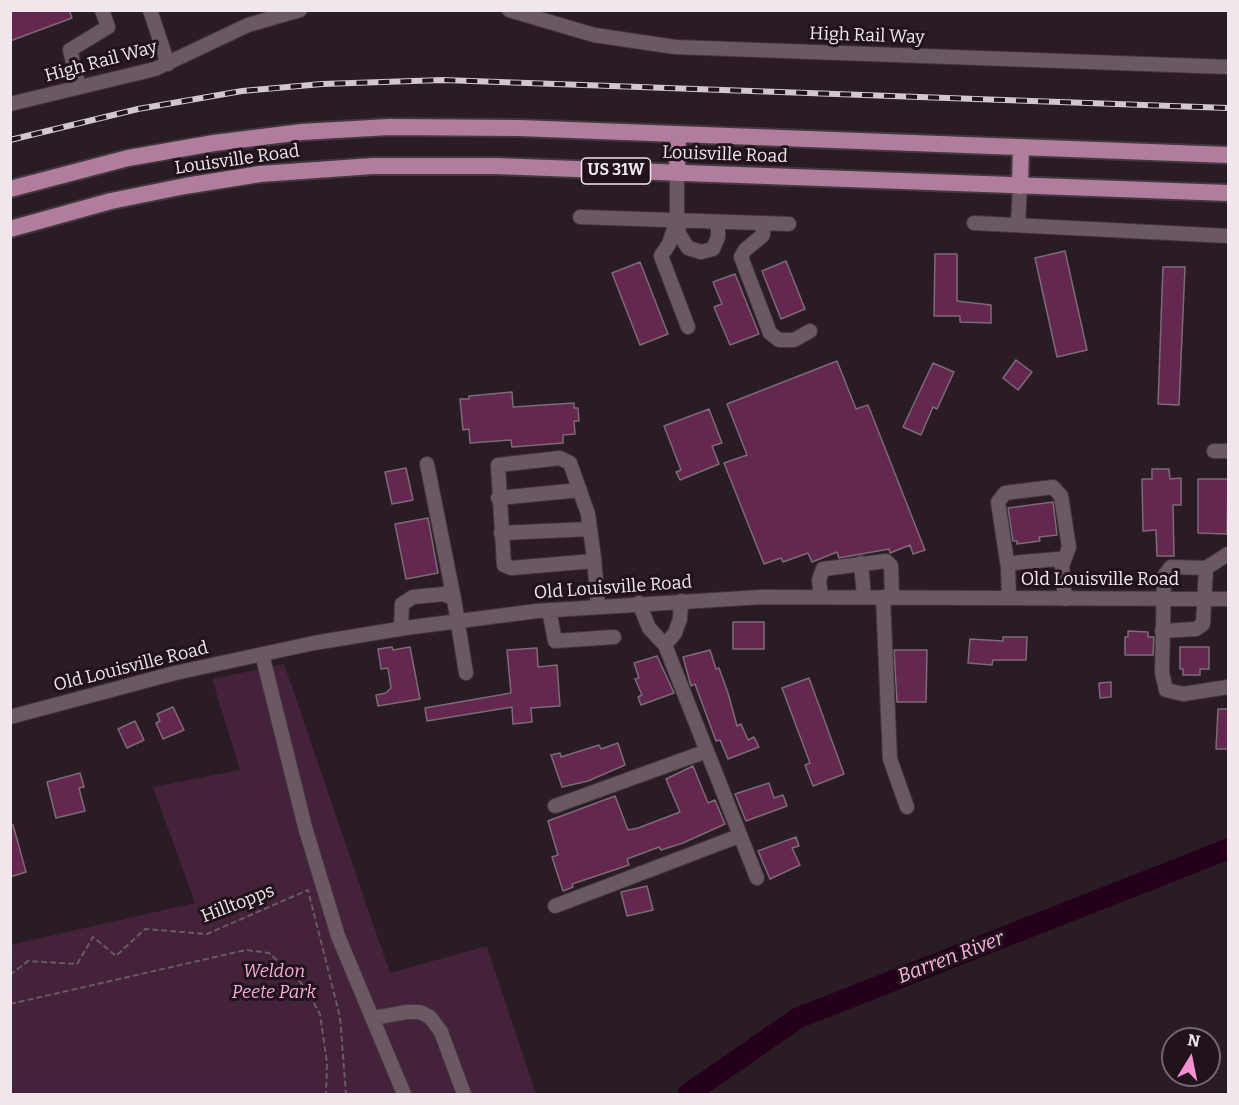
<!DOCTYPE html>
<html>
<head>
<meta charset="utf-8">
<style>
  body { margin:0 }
  #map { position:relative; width:1239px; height:1105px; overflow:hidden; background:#2a1c25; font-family:Bitter,serif }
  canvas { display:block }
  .frame { position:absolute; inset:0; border:12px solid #f0e6ec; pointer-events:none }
  .north { position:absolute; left:1161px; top:1027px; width:60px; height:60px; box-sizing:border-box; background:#20131b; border:2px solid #73676f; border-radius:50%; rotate:10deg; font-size:16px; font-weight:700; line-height:24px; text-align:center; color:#f0e6ec }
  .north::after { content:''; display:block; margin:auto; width:21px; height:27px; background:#f591d2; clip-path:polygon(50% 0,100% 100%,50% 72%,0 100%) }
</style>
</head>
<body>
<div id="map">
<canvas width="1239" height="1105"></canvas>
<div class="frame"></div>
<div class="north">N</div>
</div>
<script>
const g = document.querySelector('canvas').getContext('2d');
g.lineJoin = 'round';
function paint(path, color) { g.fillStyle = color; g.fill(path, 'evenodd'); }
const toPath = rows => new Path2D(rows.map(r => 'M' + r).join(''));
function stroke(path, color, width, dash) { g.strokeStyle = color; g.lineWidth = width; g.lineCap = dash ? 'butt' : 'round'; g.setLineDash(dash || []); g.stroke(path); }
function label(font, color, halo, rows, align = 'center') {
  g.font = font + ' Bitter,serif'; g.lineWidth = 6; g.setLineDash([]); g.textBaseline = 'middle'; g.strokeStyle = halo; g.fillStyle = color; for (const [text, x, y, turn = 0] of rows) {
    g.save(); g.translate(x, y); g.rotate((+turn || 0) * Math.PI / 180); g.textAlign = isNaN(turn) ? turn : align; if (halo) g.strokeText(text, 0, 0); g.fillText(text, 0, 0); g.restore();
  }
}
const green = toPath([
  [284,664,390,973,487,946,536,1094,11,1094,10,945,195,903,153,787,240,770,212,679]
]);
const river = toPath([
  [688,1094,798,1018,1228,849]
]);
const building = toPath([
  [10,10,69,10,72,18,10,41,10,10],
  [1065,251,1087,350,1057,357,1035,258,1065,251],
  [935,254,957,254,957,301,991,305,991,323,960,322,960,316,934,316,935,254],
  [786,261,805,309,781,319,762,271,786,261],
  [640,262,668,334,640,345,612,273,640,262],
  [1163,267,1185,267,1179,405,1158,404,1163,267],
  [735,274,759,334,730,345,714,307,722,304,713,282,735,274],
  [1016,360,1032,372,1018,390,1003,378,1016,360],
  [837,361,856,409,868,405,925,550,913,554,910,545,890,553,889,549,839,558,837,552,812,562,808,553,783,562,781,558,764,564,724,463,747,455,727,404,837,361],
  [933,363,954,372,937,409,933,407,921,435,903,427,933,363],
  [512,392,513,407,574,403,574,408,578,408,579,421,574,421,575,434,563,435,563,443,512,447,511,440,470,443,469,429,463,430,460,399,469,399,469,396,512,392],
  [709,409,722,443,712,446,719,464,680,480,676,472,681,470,664,426,709,409],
  [406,468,413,500,392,504,385,472,406,468],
  [1152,469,1169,469,1170,479,1181,478,1181,505,1173,505,1174,556,1157,556,1156,530,1143,531,1142,479,1152,479,1152,469],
  [1198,479,1228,479,1227,534,1198,533,1198,479],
  [1053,502,1057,535,1039,537,1040,541,1017,544,1017,541,1013,541,1008,508,1053,502],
  [428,518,438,573,406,579,395,524,428,518],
  [733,622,764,622,764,649,733,649,733,622],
  [1128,631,1148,632,1148,637,1154,637,1153,655,1125,655,1125,637,1128,637,1128,631],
  [1003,637,1027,637,1026,660,993,660,992,665,968,663,970,639,1003,641,1003,637],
  [392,647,393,650,410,647,420,699,378,706,376,695,386,693,391,688,388,668,381,669,378,649,392,647],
  [1180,647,1209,647,1209,669,1200,669,1200,675,1183,675,1183,669,1180,669,1180,647],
  [537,648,538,667,557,665,560,706,531,708,532,722,513,724,512,707,427,721,425,708,511,693,507,650,537,648],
  [710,650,716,669,719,668,728,693,737,726,741,724,748,740,754,737,759,747,728,759,720,740,716,741,695,684,691,686,683,657,710,650],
  [894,650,927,650,926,702,897,702,894,650],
  [657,656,674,693,641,705,638,697,642,695,635,679,639,678,634,663,657,656],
  [809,678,844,774,813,786,805,765,810,763,782,688,809,678],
  [1111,682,1111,697,1100,698,1099,683,1111,682],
  [173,707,184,730,163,739,156,723,160,721,157,714,173,707],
  [1218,709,1228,709,1228,749,1216,749,1218,709],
  [135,721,144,740,127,748,118,729,135,721],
  [618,743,625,765,588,781,562,787,551,755,560,753,561,757,599,745,601,749,618,743],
  [693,766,708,803,715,800,725,824,683,843,661,850,659,847,627,859,629,865,572,884,573,887,563,891,552,857,558,855,548,821,615,796,628,830,638,828,680,812,666,779,693,766],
  [80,773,84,787,79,788,85,811,56,818,47,782,80,773],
  [769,783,774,798,783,795,787,806,746,821,735,794,769,783],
  [10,825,13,825,26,872,10,877,10,825],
  [796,837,799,846,792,848,800,865,770,879,758,851,796,837],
  [647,886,653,910,627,916,621,892,647,886]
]);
const path = toPath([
  [734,10,734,11],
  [10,975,28,961,77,964,93,937,116,956,145,929,207,934,308,890,340,1017,346,1094],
  [10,1004,246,950,269,953,304,986,320,1014,327,1063,326,1094]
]);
const minor = toPath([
  [150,10,168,64],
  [509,10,594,35,675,47,1228,67],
  [79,87,70,50,108,27,102,10],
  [10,104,155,69,248,25,300,10],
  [677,173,677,220,679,234,688,248,701,252,713,249,718,237,718,222],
  [580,217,789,224],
  [676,222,669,244,661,256,688,327],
  [763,223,763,235,745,250,741,257,770,333,779,340,794,340,810,331],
  [974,223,1228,236],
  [1018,224,1020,186],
  [1214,451,1228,451],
  [427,464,454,599],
  [498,498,580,490],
  [501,533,590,529],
  [594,561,511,568,504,565,498,465,560,458,570,463,588,514,594,558,598,605],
  [861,563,864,597],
  [1008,568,998,502,1005,493,1053,487,1061,496,1069,547,1062,566],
  [1206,568,1171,567,1164,576,1162,673,1166,690,1183,694,1228,687],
  [821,597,819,580,823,569,886,561,891,566,892,597],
  [883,597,890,759,907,807],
  [1009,598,1008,568,1012,563,1058,559,1062,566,1065,599],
  [681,601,680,619,675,633,665,645,757,878],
  [639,603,649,628,665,645],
  [549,610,555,641,614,637],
  [401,628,402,604,413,597,444,594,454,599,466,673],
  [1162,631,1196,629,1203,624,1206,568,1228,554],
  [262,654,305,827,338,936,404,1094],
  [10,717,175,673,314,643,405,628,537,611,762,597,1228,599],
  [555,806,707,751],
  [555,906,739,836],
  [373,1018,407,1012,420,1012,430,1017,441,1032,464,1094]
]);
const major = toPath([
  [677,173,678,134],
  [1020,186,1021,147],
  [10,189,128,158,214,143,302,132,389,127,519,128,1228,155],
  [10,229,111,201,185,186,260,174,373,166,495,166,1228,193]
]);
const rail = toPath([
  [10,140,138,109,242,91,322,84,443,80,1228,108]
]);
const shields = [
  [616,171,69]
];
const shieldNames = [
  ["US 31W",616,171]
];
const streetNames = [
  ["High Rail Way",867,36,2],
  ["High Rail Way",101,62,-15],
  ["Louisville Road",725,155,2],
  ["Louisville Road",237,160,-8],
  ["Old Louisville Road",1100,580],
  ["Old Louisville Road",613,588,-4],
  ["Old Louisville Road",131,667,-14],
  ["Hilltopps",238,904,-21]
];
const parkNames = [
  ["Weldon",274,972],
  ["Peete Park",274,993]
];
const waterNames = [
  ["Barren River",951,958,-21]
];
paint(green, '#442239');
stroke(river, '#25001a', 21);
paint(building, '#632750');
stroke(building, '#7c6b75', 1.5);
stroke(minor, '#43373f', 16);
stroke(major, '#43373f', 20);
stroke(path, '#685b63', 2, [6, 3]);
stroke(minor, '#6a5963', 14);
stroke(major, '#b07d9d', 16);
stroke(rail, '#d1c7cd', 6);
stroke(rail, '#20131b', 4, [11]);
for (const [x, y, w] of shields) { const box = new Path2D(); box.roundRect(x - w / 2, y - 13, w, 26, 4.5); g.fillStyle = '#20131b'; g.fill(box); stroke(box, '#f0e6ec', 1.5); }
label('bold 16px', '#f0e6ec', null, shieldNames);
label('18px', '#f0e6ec', '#20131b', streetNames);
label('italic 18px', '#f7abdb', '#20131b', parkNames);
label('italic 20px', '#feb2e2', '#20131b', waterNames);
</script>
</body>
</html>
